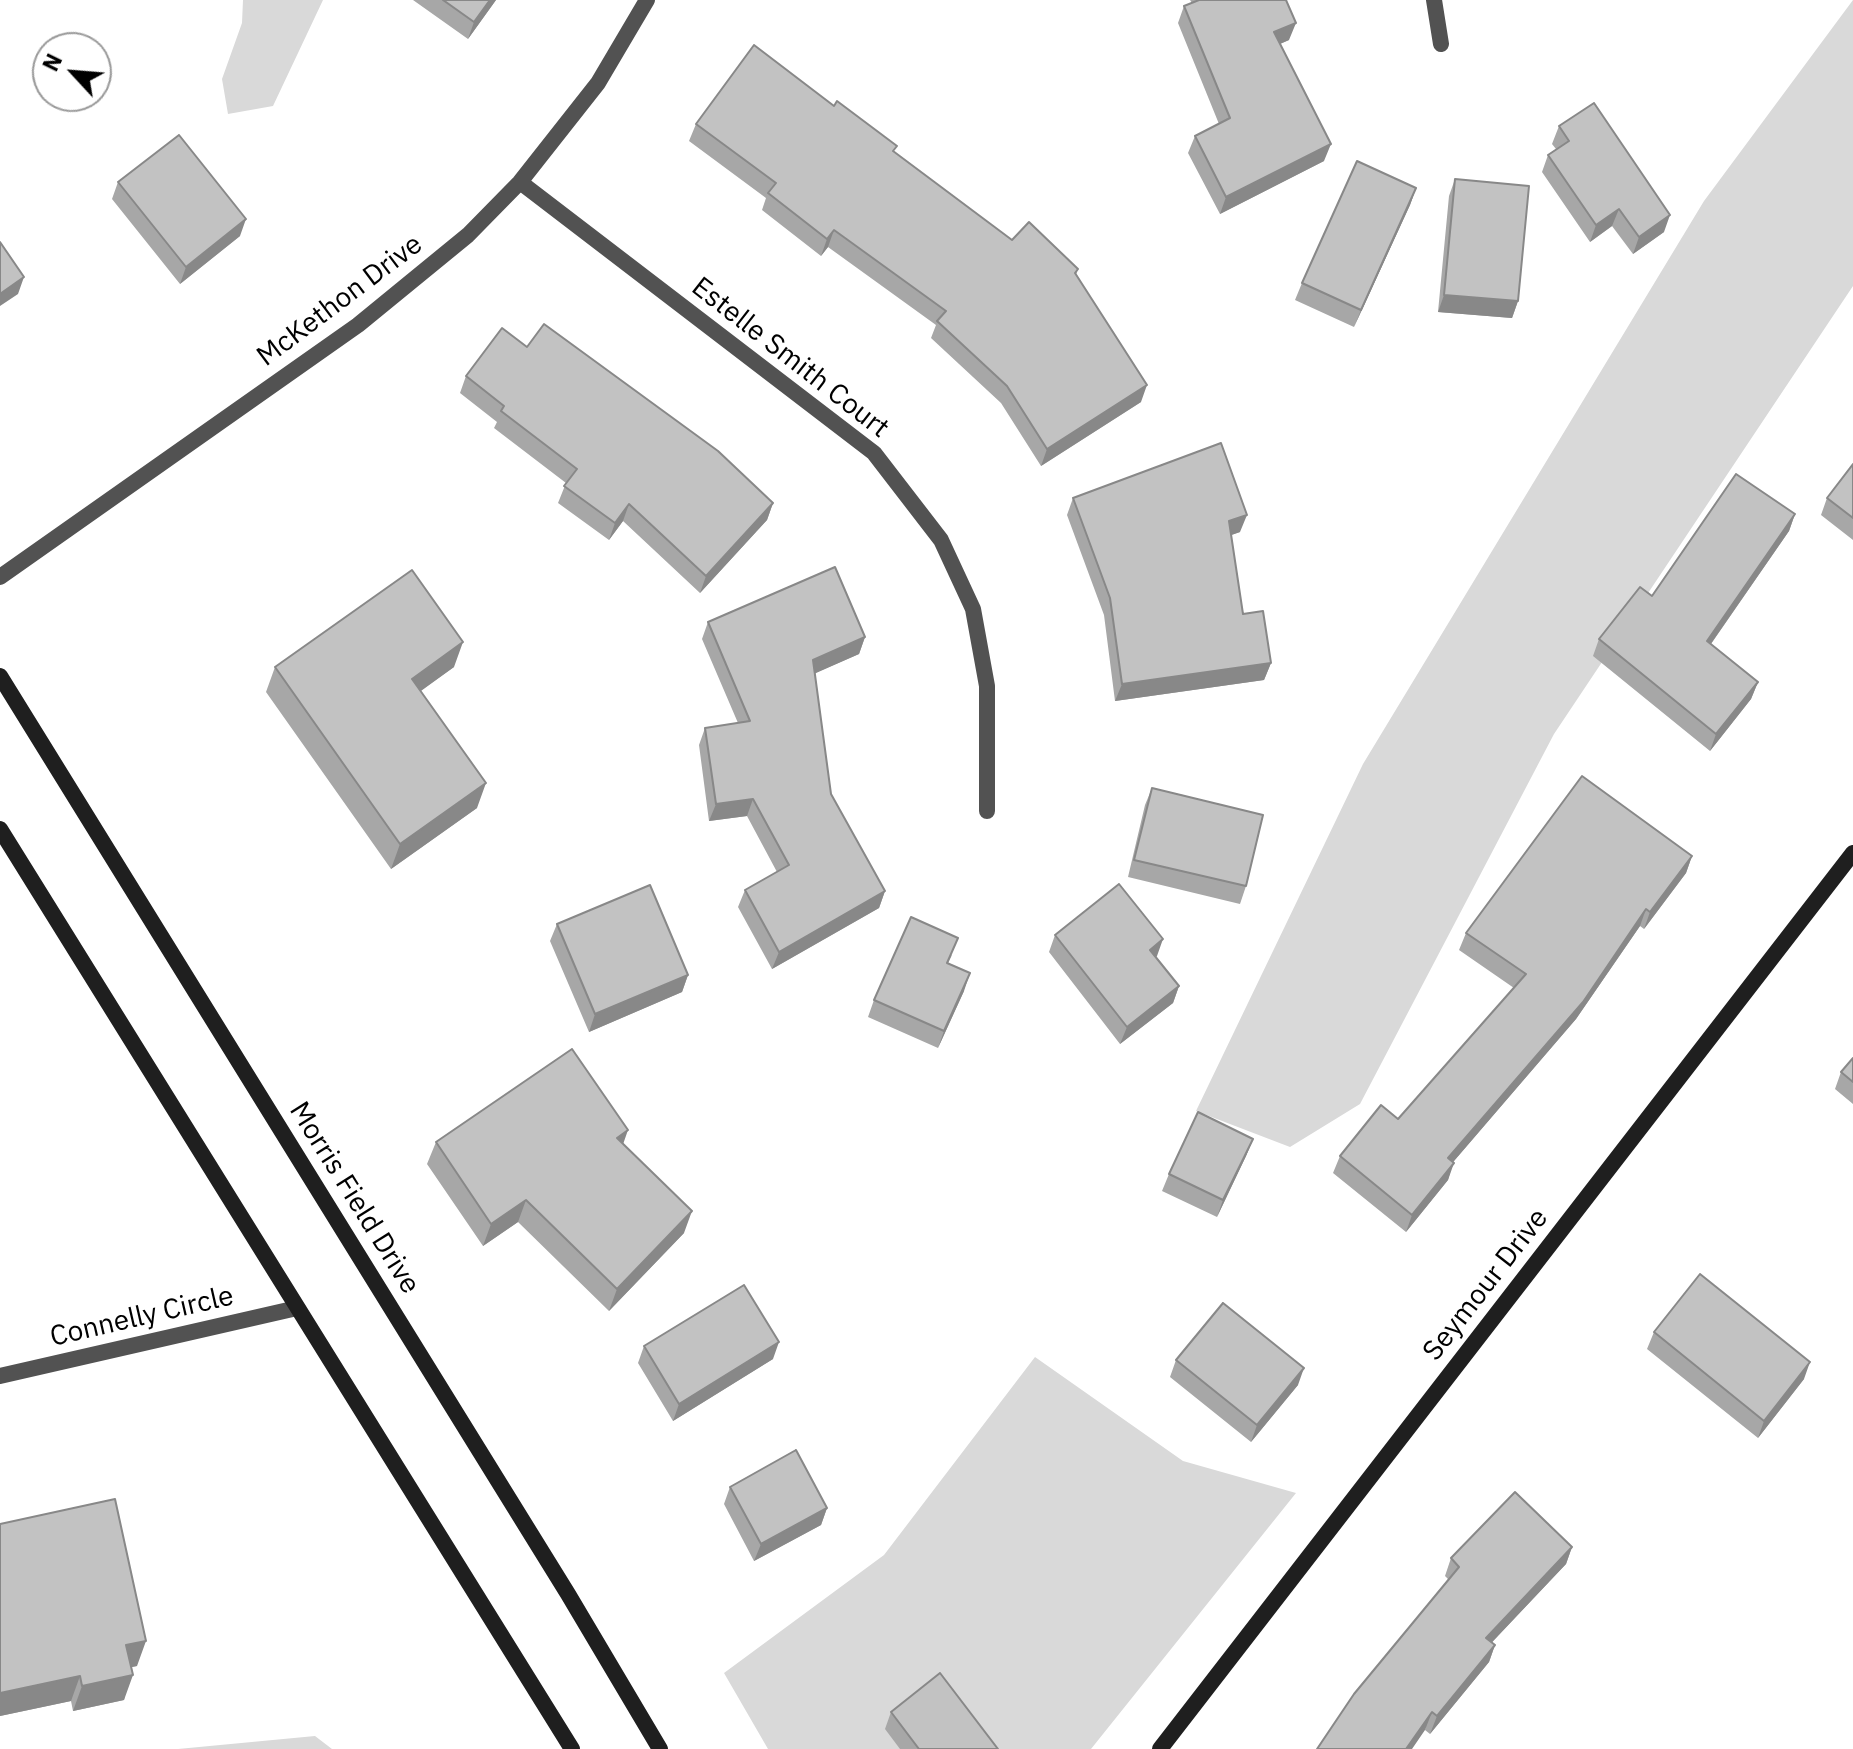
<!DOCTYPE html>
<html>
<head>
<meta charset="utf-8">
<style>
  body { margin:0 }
  #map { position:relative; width:1853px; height:1749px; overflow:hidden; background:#fff; font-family:"IBM Plex Sans",sans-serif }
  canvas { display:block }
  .north { position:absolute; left:32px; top:32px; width:80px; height:80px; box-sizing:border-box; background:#fff; border:2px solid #999; border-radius:50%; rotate:296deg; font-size:22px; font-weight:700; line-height:32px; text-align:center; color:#000 }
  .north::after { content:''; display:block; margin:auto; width:28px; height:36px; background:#000; clip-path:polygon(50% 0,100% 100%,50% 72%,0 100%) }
</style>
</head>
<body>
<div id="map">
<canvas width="1853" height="1749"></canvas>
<div class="north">N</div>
</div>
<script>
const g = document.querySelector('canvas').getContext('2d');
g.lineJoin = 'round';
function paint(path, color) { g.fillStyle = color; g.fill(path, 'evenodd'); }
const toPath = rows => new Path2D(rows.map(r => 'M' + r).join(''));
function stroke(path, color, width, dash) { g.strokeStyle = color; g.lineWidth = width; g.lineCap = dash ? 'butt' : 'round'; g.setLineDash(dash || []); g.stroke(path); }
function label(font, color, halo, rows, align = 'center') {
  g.font = font + ' "IBM Plex Sans",sans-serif'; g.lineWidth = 7; g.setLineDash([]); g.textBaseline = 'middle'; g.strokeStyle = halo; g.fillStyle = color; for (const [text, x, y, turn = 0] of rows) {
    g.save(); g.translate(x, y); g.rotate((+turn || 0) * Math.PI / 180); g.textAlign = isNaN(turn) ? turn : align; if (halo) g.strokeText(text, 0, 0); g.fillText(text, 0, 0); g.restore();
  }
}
const green = toPath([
  [243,0,323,0,273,106,228,114,222,79,242,23],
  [1853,0,1853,286,1554,734,1360,1104,1290,1147,1196,1111,1363,764,1704,201],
  [1035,1357,1183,1461,1296,1493,1091,1749,768,1749,724,1673,884,1555],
  [315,1736,332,1749,178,1749]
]);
const street = toPath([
  [1434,0,1441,44],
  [520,182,874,453,941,540,973,609,987,686,987,811],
  [0,577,358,325,468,235,520,182,598,83,647,0],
  [0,1376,297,1308]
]);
const secondary = toPath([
  [0,676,568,1594,660,1749],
  [0,829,572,1749],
  [1160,1749,1853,853]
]);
const wall = toPath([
  [413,0,496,0,468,39],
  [1190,0,1286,0,1289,40,1280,44,1324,161,1220,214,1188,153,1195,136,1219,124,1178,23,1184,6,1192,3],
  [696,124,894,153,1012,240,1078,269,1076,275,1141,402,1041,466,1001,403,931,338,936,325,828,247,821,256,762,210,766,198,689,141],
  [1559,126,1664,232,1633,254,1612,226,1590,242,1542,172,1548,155,1556,149,1552,144],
  [1455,179,1518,301,1512,318,1438,312,1449,196],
  [118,182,240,236,180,284,112,199],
  [1416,188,1410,205,1354,327,1295,300,1302,283],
  [527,347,773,503,767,520,700,593,623,521,609,540,558,503,566,483,494,428,497,422,460,393,466,376],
  [1853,464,1853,540,1821,515,1827,498],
  [1073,498,1240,532,1231,535,1243,614,1271,663,1264,680,1115,701,1104,615,1067,515],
  [1795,514,1789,531,1711,644,1758,682,1751,699,1710,751,1593,656,1599,639,1652,596],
  [708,622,865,637,859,654,815,673,831,794,885,891,879,908,772,969,738,907,745,890,777,872,747,816,709,821,699,745,705,728,738,723,702,639],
  [275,667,454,667,420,691,477,808,391,869,266,692],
  [1152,788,1246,886,1240,904,1128,877,1145,805],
  [1692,856,1686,873,1644,929,1640,926,1576,1019,1453,1162,1448,1180,1406,1232,1333,1173,1340,1156,1398,1119,1514,988,1459,950,1466,933],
  [557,924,688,975,682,992,589,1032,550,941],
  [1055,935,1157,956,1156,957,1179,986,1173,1003,1120,1044,1049,952],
  [952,955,948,963,964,991,938,1048,868,1017,874,1000],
  [1853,1058,1853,1104,1835,1089,1841,1072],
  [1253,1139,1246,1156,1217,1217,1162,1191,1169,1174],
  [436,1142,623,1144,684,1233,609,1311,518,1222,483,1246,427,1164],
  [1654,1332,1804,1379,1758,1438,1647,1349],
  [644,1346,773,1359,673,1421,638,1363],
  [1176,1360,1298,1385,1251,1442,1170,1377],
  [730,1487,827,1508,821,1525,754,1561,724,1504],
  [0,1524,137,1666,131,1667,124,1700,73,1711,71,1701,0,1716],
  [1572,1547,1566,1564,1492,1642,1495,1645,1489,1662,1430,1734,1425,1730,1449,1580,1445,1576,1451,1558],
  [891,1712,998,1749,900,1749,885,1729]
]);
const shadedWall = toPath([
  [490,0,496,0,468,39,474,22],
  [1296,23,1289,40,1268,49,1274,32],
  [1331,144,1324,161,1220,214,1226,197],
  [1416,188,1410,205,1354,327,1361,310],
  [1619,209,1612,226,1590,242,1596,225],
  [1670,215,1664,232,1633,254,1639,237],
  [246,219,240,236,180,284,186,267],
  [834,230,828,247,821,256,827,239],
  [24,277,18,294,0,306,0,294],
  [1444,295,1518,301,1512,318,1438,312],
  [1147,385,1141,402,1041,466,1047,449],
  [773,503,767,520,700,593,706,576],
  [629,504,623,521,609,540,615,523],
  [1795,514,1789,531,1701,658,1707,641],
  [1247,515,1240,532,1223,538,1229,521],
  [865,637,859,654,807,677,813,660],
  [463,642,454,667,403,704,412,679],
  [1271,663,1264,680,1115,701,1122,684],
  [1758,682,1751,699,1710,751,1716,734],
  [486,783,477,808,391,869,400,844],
  [753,799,747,816,709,821,716,804],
  [1692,856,1686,873,1644,929,1650,912],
  [885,891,879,908,772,969,779,952],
  [1646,909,1640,926,1576,1019,1442,1175,1448,1158],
  [1163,939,1157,956,1144,967,1150,950],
  [970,973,964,991,938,1048,944,1031],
  [688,975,682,992,589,1032,595,1014],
  [1179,986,1173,1003,1120,1044,1127,1027],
  [628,1130,620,1153,617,1138],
  [1253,1139,1246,1156,1217,1217,1223,1200],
  [1454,1163,1448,1180,1406,1232,1412,1215],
  [526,1200,518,1222,483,1246,491,1224],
  [692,1211,684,1233,609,1311,617,1289],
  [779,1342,773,1359,673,1421,679,1404],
  [1810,1362,1804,1379,1758,1438,1764,1421],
  [1304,1368,1298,1385,1251,1442,1257,1425],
  [827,1508,821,1525,754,1561,761,1544],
  [1572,1547,1566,1564,1480,1655,1486,1638],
  [146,1641,137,1666,117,1670,126,1645],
  [1495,1645,1489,1662,1430,1734,1437,1716],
  [133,1675,124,1700,73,1711,82,1686],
  [80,1676,71,1701,0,1716,0,1693],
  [1432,1712,1425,1730,1412,1749,1406,1749]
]);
const building = toPath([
  [443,0,490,0,474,22,443,0],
  [1199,0,1286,0,1296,23,1274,32,1331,144,1226,197,1195,136,1230,118,1184,6,1199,0],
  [754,45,834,106,837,101,897,146,893,151,1012,240,1029,222,1078,269,1075,273,1147,385,1047,449,1007,386,937,321,946,311,834,230,827,239,768,193,776,183,696,124,754,45],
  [1594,103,1670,215,1639,237,1619,209,1596,225,1548,155,1569,141,1559,126,1594,103],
  [179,135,246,219,186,267,118,182,179,135],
  [1357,161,1416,188,1361,310,1302,283,1357,161],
  [1455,179,1529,186,1518,301,1444,295,1455,179],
  [0,242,24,277,0,294,0,242],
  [544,324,718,451,773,503,706,576,629,504,615,523,564,486,577,469,501,411,504,406,466,376,502,328,527,347,544,324],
  [1221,443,1247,515,1229,521,1243,614,1263,611,1271,663,1122,684,1110,598,1073,498,1221,443],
  [1853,464,1853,518,1827,498,1853,464],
  [1736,474,1795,514,1707,641,1758,682,1716,734,1599,639,1640,587,1652,596,1736,474],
  [835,567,865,637,813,660,831,794,885,891,779,952,745,890,789,865,753,799,716,804,705,728,750,721,708,622,835,567],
  [412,570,463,642,412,679,486,783,400,844,275,667,412,570],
  [1582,776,1692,856,1650,912,1646,909,1583,1002,1448,1158,1454,1163,1412,1215,1340,1156,1381,1105,1398,1119,1526,974,1466,933,1582,776],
  [1152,788,1263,815,1246,886,1134,860,1152,788],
  [1119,884,1163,939,1150,950,1179,986,1127,1027,1055,935,1119,884],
  [650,885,688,975,595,1014,557,924,650,885],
  [911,917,958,938,947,963,970,973,944,1031,874,1000,911,917],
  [572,1049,628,1130,617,1138,692,1211,617,1289,526,1200,491,1224,436,1142,572,1049],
  [1853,1058,1853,1082,1841,1072,1853,1058],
  [1198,1112,1253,1139,1223,1200,1169,1174,1198,1112],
  [1700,1274,1810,1362,1764,1421,1654,1332,1700,1274],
  [744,1285,779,1342,679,1404,644,1346,744,1285],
  [1223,1303,1304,1368,1257,1425,1176,1360,1223,1303],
  [796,1450,827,1508,761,1544,730,1487,796,1450],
  [1515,1492,1572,1547,1486,1638,1495,1645,1437,1716,1432,1712,1406,1749,1317,1749,1354,1694,1459,1567,1451,1558,1515,1492],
  [115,1499,146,1641,126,1645,133,1675,82,1686,80,1676,0,1693,0,1524,115,1499],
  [940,1673,998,1749,919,1749,891,1712,940,1673]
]);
const streetNames = [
  ["McKethon Drive",340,301,-37],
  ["Estelle Smith Court",790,358,38],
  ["Morris Field Drive",354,1198,58],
  ["Seymour Drive",1486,1285,-52],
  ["Connelly Circle",142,1317,-13]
];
paint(green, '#d9d9d9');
stroke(street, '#525252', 16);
stroke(secondary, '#1f1f1f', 16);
paint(wall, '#a7a7a7');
paint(shadedWall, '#888');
paint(building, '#c2c2c2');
stroke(building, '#888', 2);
label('28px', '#000', '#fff', streetNames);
</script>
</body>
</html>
